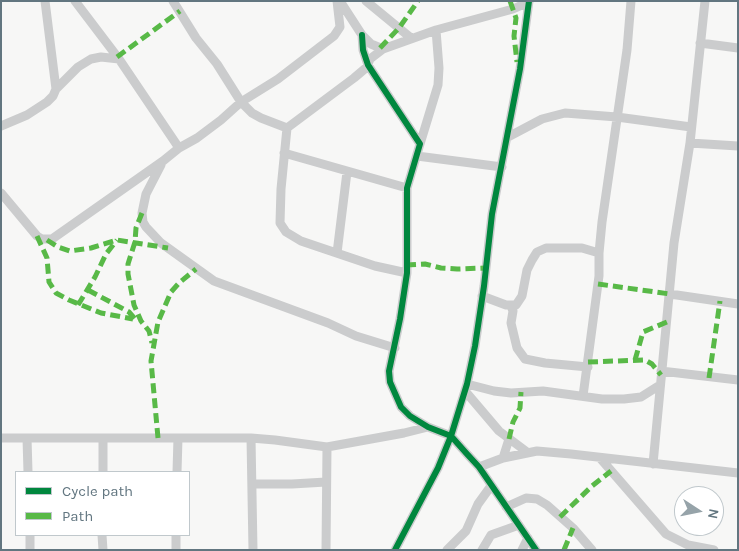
<!DOCTYPE html>
<html>
<head>
<meta charset="utf-8">
<style>
  body { margin:0 }
  #map { position:relative; width:739px; height:551px; overflow:hidden; background:#f7f7f6; font-family:Karla,sans-serif }
  canvas { display:block }
  .frame { position:absolute; inset:0; border:2px solid #627680; pointer-events:none }
  .legend { position:absolute; left:15px; top:471px; width:175px; height:65px; box-sizing:border-box; background:#fff; border:1px solid #c0c8cc; margin:0; padding:6px 9px; list-style:none; font-size:15px; color:#627680 }
  .legend li { display:flex; align-items:center; gap:10px; height:25px }
  .legend b { width:25px; border:1px solid #c0c8cc }
  .north { position:absolute; left:674px; top:486px; width:50px; height:50px; box-sizing:border-box; background:#fff; border:1px solid #c0c8cc; border-radius:50%; rotate:101deg; font-size:14px; font-weight:700; line-height:20px; text-align:center; color:#627680 }
  .north::after { content:''; display:block; margin:auto; width:18px; height:22px; background:#96a3a9; clip-path:polygon(50% 0,100% 100%,50% 72%,0 100%) }
</style>
</head>
<body>
<div id="map">
<canvas width="739" height="551"></canvas>
<div class="frame"></div>
<ul class="legend">
<li><b style="height:6px;background:#00873e"></b>Cycle path</li>
<li><b style="height:6px;background:#58b947"></b>Path</li>
</ul>
<div class="north">N</div>
</div>
<script>
const g = document.querySelector('canvas').getContext('2d');
g.lineJoin = 'round';
const toPath = rows => new Path2D(rows.map(r => 'M' + r).join(''));
function stroke(path, color, width, dash) { g.strokeStyle = color; g.lineWidth = width; g.lineCap = dash ? 'butt' : 'round'; g.setLineDash(dash || []); g.stroke(path); }
const minor = toPath([
  [75,1,119,59,179,148],
  [173,1,196,38,217,64,241,102,252,113,261,118,287,128],
  [340,1,362,35,371,44,383,49,436,30,513,9,529,2],
  [366,1,411,38],
  [362,35,363,50,368,65,420,144,407,188,407,273,400,319,389,371,390,382,401,407,410,416,428,427,451,436,467,454,479,467,536,550],
  [700,43,738,48],
  [383,49,370,59,367,67,354,78,287,128,281,189,280,223,286,232,301,241,375,266,407,273],
  [56,89,78,67,91,59,101,57,119,59],
  [1,126,27,115,47,102,53,96,56,89,45,1],
  [508,137,542,119,565,113,617,117,691,127],
  [690,143,738,146],
  [420,144,438,85,439,68,436,30],
  [284,153,407,188],
  [417,156,502,167],
  [161,165,146,194,142,213,143,222,146,227,161,243,214,281,328,323,356,336,395,348],
  [1,193,37,236,42,239,52,239,163,161,179,148,197,138,221,120,241,102,278,79,334,36,340,27,337,1],
  [337,253,347,172],
  [670,294,738,304],
  [482,296,506,305,516,305,522,296,527,270,532,260,537,252,546,248,582,248,599,253],
  [511,306,513,311,511,323,517,348,525,359,545,363,588,367],
  [661,371,738,380],
  [467,384,494,391,511,393,543,391,602,399,624,399,641,397,660,385],
  [465,391,499,431,527,452],
  [583,396,599,276,599,253,602,222,627,50,631,1],
  [1,438,251,438,275,440,327,447,404,433,428,427],
  [27,438,28,472],
  [251,438,253,550],
  [503,458,509,439],
  [600,458,666,534,688,545,714,550],
  [653,464,674,243,690,143,705,1],
  [479,467,503,458,537,451,571,454,738,473],
  [103,472,103,438],
  [177,472,178,438],
  [252,484,292,484,326,482],
  [506,507,526,498,537,499,547,505,573,528,592,550],
  [30,535,30,550],
  [102,535,103,550],
  [176,550,176,535],
  [326,550,327,447],
  [395,550,438,468,451,436,467,384,475,346,484,286,492,214,520,69,529,1],
  [447,550,466,531,478,504,491,486],
  [482,550,491,535,519,525],
  [522,550,528,538]
]);
const quiet = toPath([
  [510,1,516,18,514,36,517,62],
  [380,48,399,28,418,1],
  [117,57,180,11],
  [142,213,136,228,135,242,128,264,128,274,134,305,141,321,149,331,152,343],
  [37,236,47,258,49,282,56,293,69,300,101,313,133,319],
  [47,240,58,247,70,251,91,248,117,240,168,248],
  [406,265,425,264,441,268,457,269,486,268],
  [598,284,670,294],
  [88,290,129,312,136,320],
  [78,305,95,277,106,254,117,240],
  [635,360,643,332,667,322],
  [588,362,645,360,652,364,661,375],
  [709,378,720,301],
  [158,438,151,361,158,322,171,292,179,283,196,269],
  [509,439,513,422,520,408,521,392],
  [560,517,592,486,611,471],
  [564,550,573,528]
]);
const cycleway = toPath([
  [362,35,363,50,368,65,420,144,407,188,407,273,400,319,389,371,390,382,401,407,410,416,428,427,451,436,467,454,479,467,536,550],
  [395,550,438,468,451,436,467,384,475,346,484,286,492,214,520,69,529,1]
]);
stroke(minor, '#cbcccd', 9);
stroke(quiet, '#58b947', 5, [10, 5]);
stroke(cycleway, '#00873e', 6);
</script>
</body>
</html>
